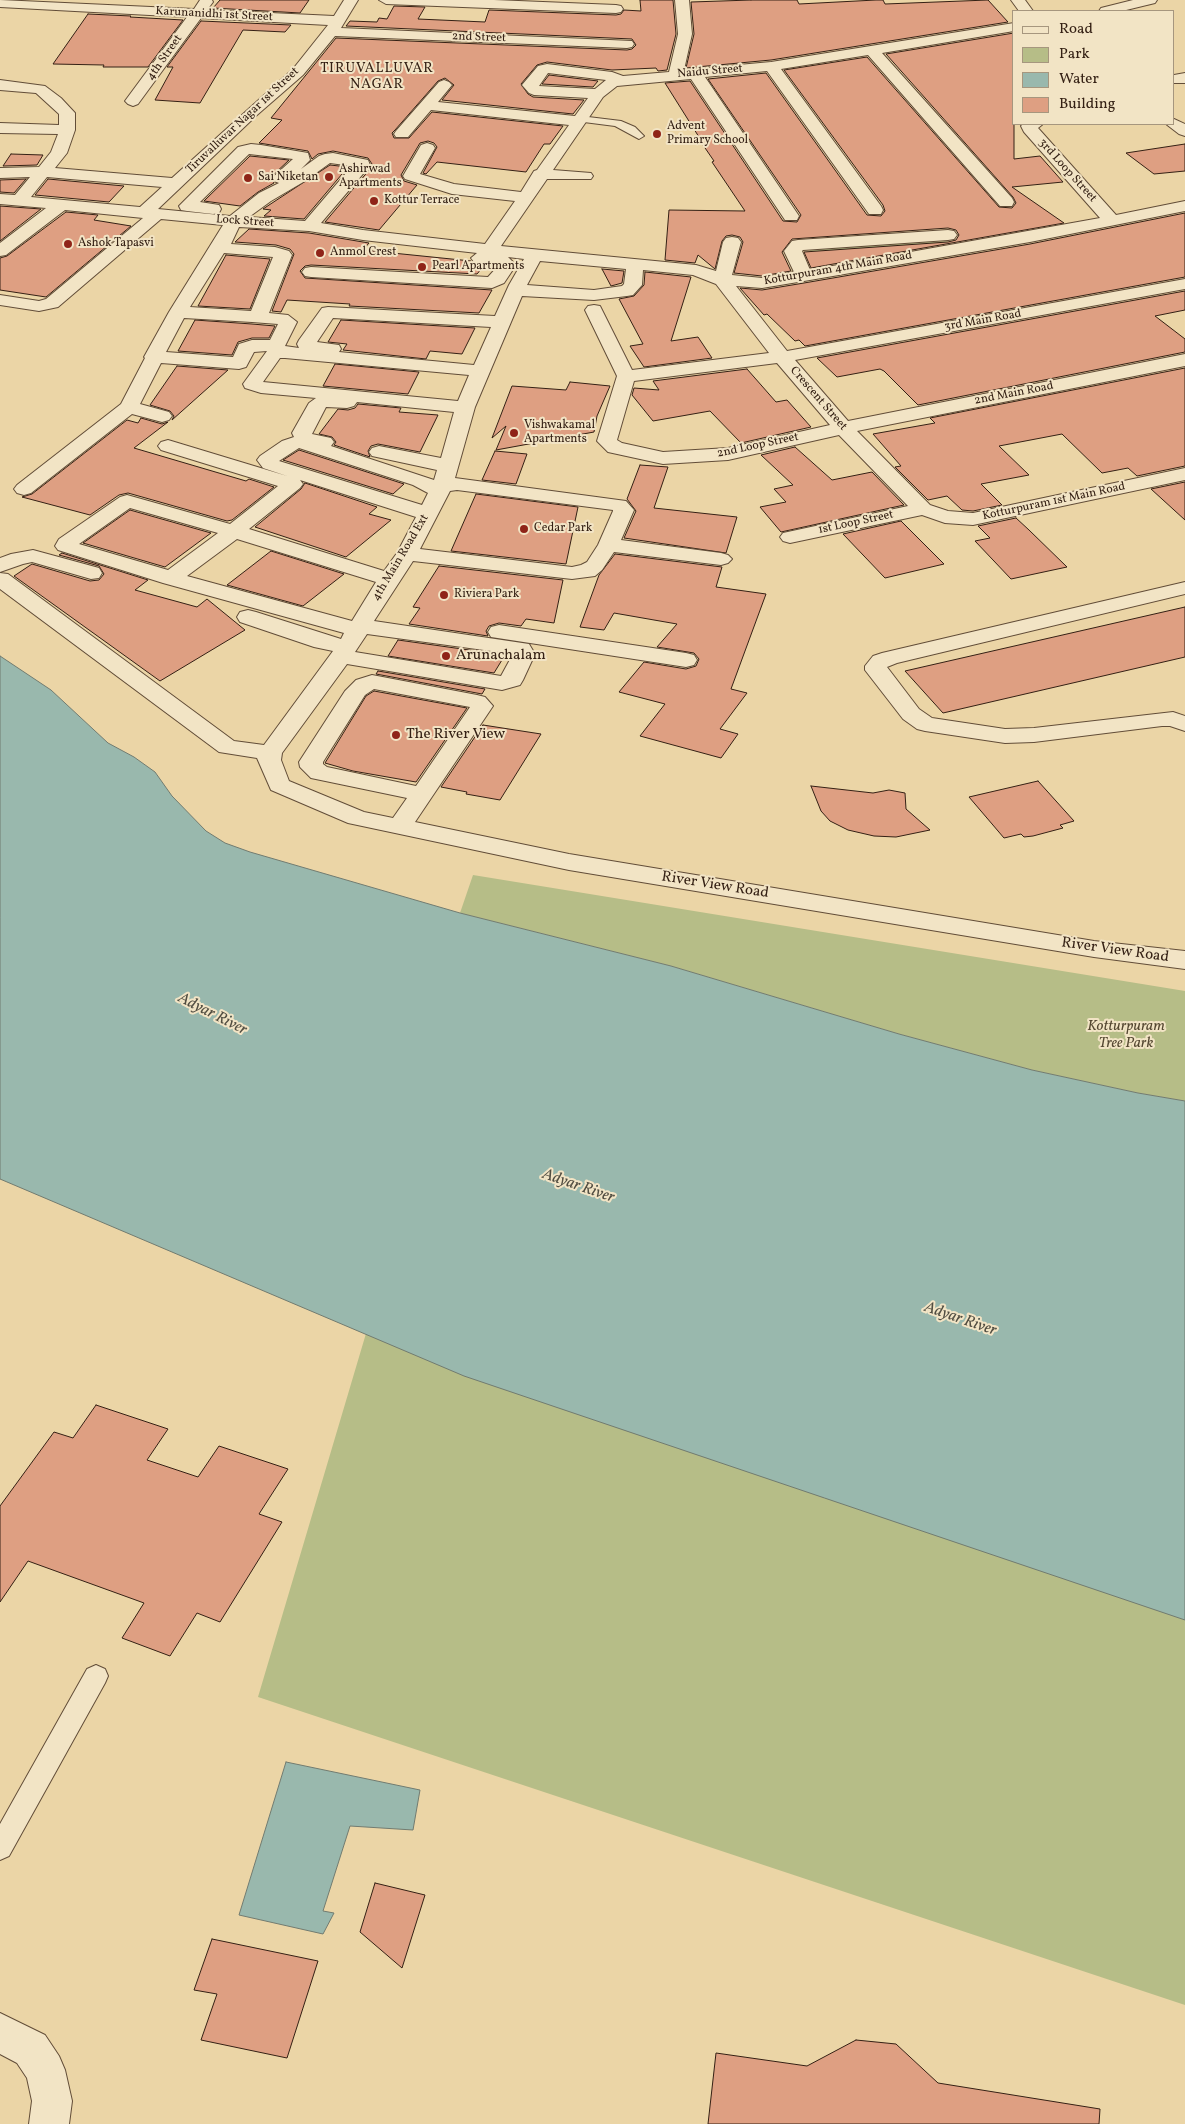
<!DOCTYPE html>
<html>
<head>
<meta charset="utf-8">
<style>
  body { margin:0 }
  #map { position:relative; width:1185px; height:2124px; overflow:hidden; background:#ebd5a6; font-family:Vollkorn,serif }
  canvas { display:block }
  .legend { position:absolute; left:1012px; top:10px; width:162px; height:115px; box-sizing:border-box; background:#f2e4c5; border:1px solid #a6967e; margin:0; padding:6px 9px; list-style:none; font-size:15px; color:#342014 }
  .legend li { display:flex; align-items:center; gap:10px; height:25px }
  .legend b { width:25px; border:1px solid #a6967e }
</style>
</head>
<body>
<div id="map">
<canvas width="1185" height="2124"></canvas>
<ul class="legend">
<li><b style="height:6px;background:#f2e4c5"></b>Road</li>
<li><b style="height:14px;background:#b6bd87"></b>Park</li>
<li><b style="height:14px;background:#99b8ad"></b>Water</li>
<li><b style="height:14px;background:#de9f82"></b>Building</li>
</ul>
</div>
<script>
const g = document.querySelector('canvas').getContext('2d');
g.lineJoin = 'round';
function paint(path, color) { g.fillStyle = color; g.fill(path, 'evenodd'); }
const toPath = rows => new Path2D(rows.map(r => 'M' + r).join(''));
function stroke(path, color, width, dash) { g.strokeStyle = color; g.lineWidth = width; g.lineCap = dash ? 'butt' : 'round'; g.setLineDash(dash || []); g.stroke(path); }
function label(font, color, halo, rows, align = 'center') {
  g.font = font + ' Vollkorn,serif'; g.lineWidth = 4; g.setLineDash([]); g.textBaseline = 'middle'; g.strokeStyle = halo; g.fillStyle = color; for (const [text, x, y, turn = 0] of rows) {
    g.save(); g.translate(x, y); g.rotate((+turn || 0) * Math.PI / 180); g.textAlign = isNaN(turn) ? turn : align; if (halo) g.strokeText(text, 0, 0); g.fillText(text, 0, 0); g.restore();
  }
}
const green = toPath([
  [950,241,818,266,808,247],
  [473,875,1185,991,1185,1101,1138,1093,1032,1070,899,1034,671,966,460,913],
  [370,1320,1185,1591,1185,2005,258,1697]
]);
const water = toPath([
  [0,656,51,690,108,743,134,757,155,772,172,796,206,831,225,843,250,852,460,913,671,966,899,1034,1032,1070,1138,1093,1185,1101,1185,1620,464,1376,0,1179,0,656],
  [286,1762,420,1790,413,1830,350,1826,323,1911,334,1913,323,1934,239,1915,286,1762]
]);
const building = toPath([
  [220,0,309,0,300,13,213,8,220,0],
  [640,0,673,0,676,34,667,70,658,71,656,68,612,70,547,62,537,65,521,84,528,94,533,97,584,100,573,114,442,100,454,85,445,78,438,81,395,130,392,133,394,138,409,138,432,112,563,126,550,144,544,144,526,172,437,162,426,174,423,173,437,147,434,143,428,141,420,143,401,175,404,181,417,185,379,230,325,222,370,169,372,164,368,158,333,151,318,154,312,159,308,151,259,143,282,120,271,118,336,38,627,50,632,49,636,45,632,39,346,26,350,21,377,22,379,18,387,19,394,6,425,7,418,19,485,22,489,10,616,15,621,14,624,10,641,11,640,0],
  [751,0,797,0,799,4,876,0,883,0,885,4,988,0,1008,22,771,60,686,68,694,34,691,2,751,0],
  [88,14,131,16,130,17,183,20,148,67,103,67,104,65,53,64,88,14],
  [201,21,291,25,285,32,243,30,200,103,155,100,173,67,167,67,201,21],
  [1014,33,1014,159,1040,156,1063,182,1012,187,1064,223,811,268,804,252,948,242,956,240,959,235,956,230,948,228,792,239,782,252,791,271,762,276,734,273,743,242,740,237,732,235,726,236,722,241,715,269,698,255,695,263,665,260,669,210,745,211,712,162,714,161,703,145,704,145,665,83,690,81,783,221,797,222,801,215,708,79,766,73,867,215,881,216,885,211,883,205,784,70,867,57,999,207,1012,208,1016,203,1013,197,886,54,1014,33],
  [549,75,598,81,593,87,542,84,549,75],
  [1185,144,1185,171,1154,174,1126,153,1185,144],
  [11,154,43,155,37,165,3,166,11,154],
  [250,156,289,160,271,177,274,183,258,192,240,206,204,201,250,156],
  [330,165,348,167,304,219,264,216,271,210,263,209,330,165],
  [26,179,14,193,0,192,0,180,26,179],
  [48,179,124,186,109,202,35,195,48,179],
  [0,206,41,209,0,241,0,206],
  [66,212,98,215,94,220,131,226,46,297,0,290,0,258,7,256,66,212],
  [1185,213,1185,277,805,346,799,340,795,341,767,314,764,315,740,288,762,290,804,283,1030,244,1185,213],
  [249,229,309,233,369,243,363,250,471,261,474,264,484,266,477,274,311,265,305,266,300,271,305,278,492,290,479,313,349,306,350,304,287,300,281,312,272,311,294,254,290,249,276,245,235,242,249,229],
  [226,255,270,259,250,309,198,306,226,255],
  [602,269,624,271,622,283,611,286,602,269],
  [645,272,691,277,671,341,698,337,712,358,644,367,630,346,643,344,619,299,634,296,644,285,645,272],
  [1185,291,1185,310,1155,316,1185,339,1185,352,918,405,884,371,880,369,837,377,817,358,1185,291],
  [195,320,252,324,275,326,269,338,252,338,238,342,232,355,178,351,195,320],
  [341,320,475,328,462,354,430,351,426,359,343,350,347,344,328,342,341,320],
  [335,364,419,372,408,394,323,386,335,364],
  [177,366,228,370,172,420,174,416,170,411,150,405,177,366],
  [1185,368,1185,466,1137,476,1128,468,1102,473,1062,434,999,446,1029,475,981,484,1002,505,973,511,962,510,947,496,928,500,895,467,901,466,873,434,935,423,930,418,1185,368],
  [747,369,776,402,787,400,811,427,741,443,710,411,653,421,632,395,634,388,659,390,653,381,747,369],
  [570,382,610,386,597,416,594,432,496,450,506,426,492,438,512,386,566,390,570,382],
  [358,404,401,408,399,412,438,415,420,452,378,444,371,446,368,451,370,457,334,445,336,442,332,437,319,434,338,409,348,410,355,408,358,404],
  [141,418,162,424,168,422,134,448,246,481,249,479,274,487,232,520,227,521,128,493,119,495,90,515,22,497,32,494,127,420,138,423,141,418],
  [795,447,832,480,872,472,904,505,781,532,760,507,786,502,774,489,793,485,761,455,795,447],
  [299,450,404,484,393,494,283,460,299,450],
  [495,451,527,454,516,484,482,480,495,451],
  [640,465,668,467,654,508,737,517,726,553,624,538,636,511,627,499,640,465],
  [1185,482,1185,520,1151,489,1185,482],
  [305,483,377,507,369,514,391,520,346,557,255,527,301,489,305,483],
  [476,494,578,507,566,564,451,551,476,494],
  [130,510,211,533,165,567,83,543,130,510],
  [1016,518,1029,530,1067,567,1011,579,975,541,990,538,978,526,1016,518],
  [901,521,944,564,885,578,843,534,901,521],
  [271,551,344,574,303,606,227,585,271,551],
  [62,553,148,580,135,590,197,607,207,599,245,630,160,681,14,576,32,564,90,581,99,580,104,574,99,566,59,555,62,553],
  [615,554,722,567,716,587,766,594,731,689,747,693,720,729,738,734,721,758,640,736,665,704,619,692,644,662,686,669,696,666,699,659,694,653,657,647,677,624,614,613,604,630,580,627,599,575,615,554],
  [439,566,563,580,554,623,526,619,521,626,499,623,489,626,486,631,488,636,409,624,420,608,413,607,439,566],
  [1185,607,1185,657,943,713,905,671,1185,607],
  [398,640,505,655,494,673,388,656,398,640],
  [378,671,485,689,482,694,376,674,378,671],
  [374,691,467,708,416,782,353,771,325,763,366,696,374,691],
  [483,725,541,734,500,800,466,794,467,792,441,787,483,725],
  [1038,781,1074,821,1060,825,1063,828,1033,836,1024,837,1021,834,1004,838,969,797,1038,781],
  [811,786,873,793,889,790,905,793,906,809,930,830,896,837,874,836,848,830,830,821,821,811,811,786],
  [96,1405,168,1429,147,1460,198,1477,219,1446,288,1469,259,1514,282,1522,220,1622,197,1613,170,1656,122,1638,144,1603,28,1561,0,1602,0,1506,54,1432,73,1438,96,1405],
  [375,1883,425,1895,402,1968,360,1932,375,1883],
  [212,1939,318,1961,287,2058,201,2040,217,1994,194,1990,212,1939],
  [856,2040,896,2044,938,2083,1100,2109,1099,2124,708,2124,716,2053,807,2066,856,2040]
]);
const service = toPath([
  [580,116,621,121,635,127,644,136,639,139,615,126,576,121,575,119,576,117,580,116],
  [96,1665,105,1669,108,1676,105,1683,9,1856,0,1860,0,1824,87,1669,96,1665]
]);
const minor = toPath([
  [0,0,194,9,200,0,212,0,213,2,207,10,334,16,344,0,358,0,341,28,632,41,634,44,632,47,627,48,335,36,303,75,257,115,158,209,230,216,259,193,279,183,274,181,272,178,293,159,249,154,200,202,219,205,221,209,219,213,213,214,187,211,181,210,179,206,238,147,251,144,261,145,308,153,310,160,301,169,319,156,325,154,333,153,368,160,370,165,368,168,321,223,363,230,485,244,515,201,452,194,405,179,403,176,421,145,427,143,433,145,435,148,420,174,454,184,521,192,534,171,537,170,569,125,431,110,408,137,396,137,394,134,396,131,439,82,444,80,449,82,452,85,438,102,575,116,588,98,534,95,529,93,522,85,538,66,547,64,612,72,623,76,669,72,678,34,675,0,689,0,692,34,684,70,771,62,1014,23,1014,31,882,53,1012,198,1014,202,1012,206,1000,206,868,55,781,69,881,206,883,210,881,214,869,214,767,71,705,77,799,216,797,220,785,220,691,79,617,86,603,97,553,170,591,173,593,176,591,179,547,179,501,246,696,265,716,271,723,242,726,238,732,237,738,238,741,242,732,275,762,278,794,272,784,251,792,241,798,240,948,230,954,231,957,235,954,239,948,240,803,250,802,251,810,270,1100,218,1024,132,1021,126,1023,124,1043,124,1038,128,1116,215,1185,201,1185,211,1030,242,804,281,762,288,736,286,787,351,1185,279,1185,289,795,360,848,421,1185,354,1185,366,857,431,930,505,948,511,973,513,1185,468,1185,480,973,525,945,523,922,515,790,543,783,541,780,537,783,533,908,506,839,435,728,460,663,464,608,452,597,441,617,376,585,310,588,306,594,305,600,306,632,370,769,353,716,284,693,275,643,270,642,285,633,295,627,296,594,300,522,296,475,407,455,478,626,501,634,510,621,540,721,553,728,555,732,559,728,563,721,565,614,552,602,570,595,576,572,579,413,561,374,621,529,644,535,654,523,680,520,685,502,690,347,664,282,753,281,760,289,781,364,812,393,818,407,798,311,778,300,767,299,762,345,691,356,680,372,675,477,695,485,697,493,706,415,822,569,854,1094,941,1185,951,1185,969,1094,957,569,870,348,823,271,790,257,758,219,752,0,589,0,573,8,574,234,741,264,745,333,651,314,647,240,622,237,617,240,612,248,610,256,612,341,639,344,633,163,583,58,550,55,546,59,539,120,497,127,495,230,524,278,486,161,450,158,446,161,442,168,440,287,476,263,468,257,460,260,456,282,441,294,437,292,433,309,403,316,398,261,393,245,388,243,384,267,351,254,352,246,367,239,369,161,363,140,404,169,412,172,416,169,420,162,422,132,414,31,493,24,495,17,493,14,489,17,485,121,404,145,358,144,357,169,312,223,225,161,219,58,307,39,311,0,305,0,295,39,301,46,299,143,218,65,210,6,255,0,256,0,243,46,208,0,204,0,194,15,195,30,177,0,178,0,168,39,167,51,152,58,134,0,133,0,123,59,125,59,114,36,93,0,90,0,80,45,86,61,98,75,113,75,130,67,153,55,168,172,178,293,69,328,25,201,18,138,104,133,106,128,104,125,101,187,17,0,7,0,0],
  [548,73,606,80,595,89,539,86,548,73],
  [330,163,352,166,305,221,249,217,271,201,305,181,330,163],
  [47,177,162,187,140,207,31,197,47,177],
  [239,227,309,231,363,240,477,253,471,258,474,262,498,266,488,277,311,267,305,268,302,272,305,276,311,277,492,288,504,283,516,265,508,257,524,259,509,285,495,316,328,307,322,308,299,340,297,344,299,348,285,346,297,322,288,315,269,313,292,255,289,251,275,247,231,244,239,227],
  [224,253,273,257,251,311,190,307,224,253],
  [540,261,626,269,624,284,622,286,594,290,527,285,540,261],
  [184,318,252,322,278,324,270,340,252,340,239,344,233,357,166,352,184,318],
  [333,318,491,327,474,365,339,352,341,349,339,345,317,342,333,318],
  [280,358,285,358,469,375,458,401,263,382,280,358],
  [777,363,830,425,728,448,663,452,622,443,617,440,634,381,777,363],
  [357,402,454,412,441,458,379,446,372,448,369,452,372,456,437,470,434,480,331,446,334,442,331,438,312,434,326,407,347,408,354,406,357,402],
  [299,448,413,485,428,493,422,505,279,461,299,448],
  [300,480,416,517,397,553,384,571,249,529,300,488,303,484,300,480],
  [457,490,613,510,613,511,598,545,587,562,581,565,572,567,420,549,450,491,457,490],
  [130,508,218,533,168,570,79,544,130,508],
  [237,539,376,582,352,621,187,576,237,539],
  [367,634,513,654,501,676,355,652,367,634],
  [374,689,470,707,416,786,327,767,323,764,323,762,365,695,374,689],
  [379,0,494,0,616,5,621,6,623,9,621,12,616,13,386,4,379,0],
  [1011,0,1025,0,1033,11,1019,11,1011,0],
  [1133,0,1157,0,1155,3,1122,11,1099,11,1101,8,1133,0],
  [1185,73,1185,83,1174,83,1174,75,1185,73],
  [1174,119,1185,124,1185,136,1179,134,1166,124,1174,124,1174,119],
  [33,550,99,568,102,573,99,578,91,579,32,562,23,564,0,572,0,558,11,554,33,550],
  [1185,582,1185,594,897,663,887,667,919,709,932,718,1005,729,1034,728,1173,712,1185,716,1185,731,1170,726,1162,726,1034,742,1005,743,925,731,917,729,903,719,865,670,865,666,873,656,882,653,1185,582],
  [499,625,686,653,694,655,697,660,694,665,686,667,491,637,488,632,491,627,499,625],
  [0,2013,45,2035,59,2056,65,2070,72,2101,69,2124,29,2124,32,2101,27,2078,17,2063,0,2054,0,2013]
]);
const markers = [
  [657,134,5,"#8f2418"],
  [329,177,5,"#8f2418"],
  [248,178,5,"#8f2418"],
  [374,201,5,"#8f2418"],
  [68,244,5,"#8f2418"],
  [320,253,5,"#8f2418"],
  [422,267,5,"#8f2418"],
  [514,433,5,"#8f2418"],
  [524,529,5,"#8f2418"],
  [444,595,5,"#8f2418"],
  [446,656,5,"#8f2418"],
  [396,735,5,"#8f2418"]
];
const farStreetnames = [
  ["Karunanidhi 1st Street",214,15,3],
  ["2nd Street",479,38,2],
  ["4th Street",165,58,-55],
  ["Naidu Street",710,72,-5],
  ["Tiruvalluvar Nagar 1st Street",243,121,-43],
  ["3rd Loop Street",1067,171,48],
  ["Lock Street",245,222,4],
  ["Kotturpuram 4th Main Road",838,269,-10],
  ["3rd Main Road",983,321,-10],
  ["2nd Main Road",1014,394,-11],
  ["Crescent Street",818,399,49],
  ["2nd Loop Street",758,446,-12],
  ["Kotturpuram 1st Main Road",1054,502,-12],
  ["1st Loop Street",856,523,-12],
  ["4th Main Road Ext",401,558,-59]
];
const farPoinames = [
  ["Advent",667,127],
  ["Primary School",667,141],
  ["Ashirwad",339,170],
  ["Apartments",339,184],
  ["Sai Niketan",258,178],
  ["Kottur Terrace",384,201],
  ["Ashok Tapasvi",78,244],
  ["Anmol Crest",330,253],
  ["Pearl Apartments",432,267],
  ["Vishwakamal",524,426],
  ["Apartments",524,440],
  ["Cedar Park",534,529],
  ["Riviera Park",454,595]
];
const farNeighbourhoodnames = [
  ["TIRUVALLUVAR",377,69],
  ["NAGAR",377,85]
];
const poiNames = [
  ["Arunachalam",456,656],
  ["The River View",406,735]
];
const streetNames = [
  ["River View Road",715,886,9],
  ["River View Road",1115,951,8]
];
const parkNames = [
  ["Kotturpuram",1126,1027],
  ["Tree Park",1126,1044]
];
const waterNames = [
  ["Adyar River",212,1015,27],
  ["Adyar River",578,1187,19],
  ["Adyar River",960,1320,19]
];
paint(green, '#b6bd87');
paint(water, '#99b8ad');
stroke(water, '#717b70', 1);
paint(building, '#de9f82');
stroke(building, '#342014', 1);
stroke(service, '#624d38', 2);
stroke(minor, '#624d38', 2);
paint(service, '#f2e4c5');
paint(minor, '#f2e4c5');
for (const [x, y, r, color] of markers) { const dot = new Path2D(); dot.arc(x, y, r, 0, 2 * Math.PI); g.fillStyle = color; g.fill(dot); stroke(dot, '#f2e4c5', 2); }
label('12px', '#342014', '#f2e4c5', farStreetnames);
label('12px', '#342014', '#f2e4c5', farPoinames, 'left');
g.letterSpacing = '1px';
label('14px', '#342014', '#f2e4c5', farNeighbourhoodnames);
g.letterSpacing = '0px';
label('15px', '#342014', '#f2e4c5', poiNames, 'left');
label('15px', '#342014', '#f2e4c5', streetNames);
label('italic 15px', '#544731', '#f2e4c5', parkNames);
label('italic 16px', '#524e42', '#f2e4c5', waterNames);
</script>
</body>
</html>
